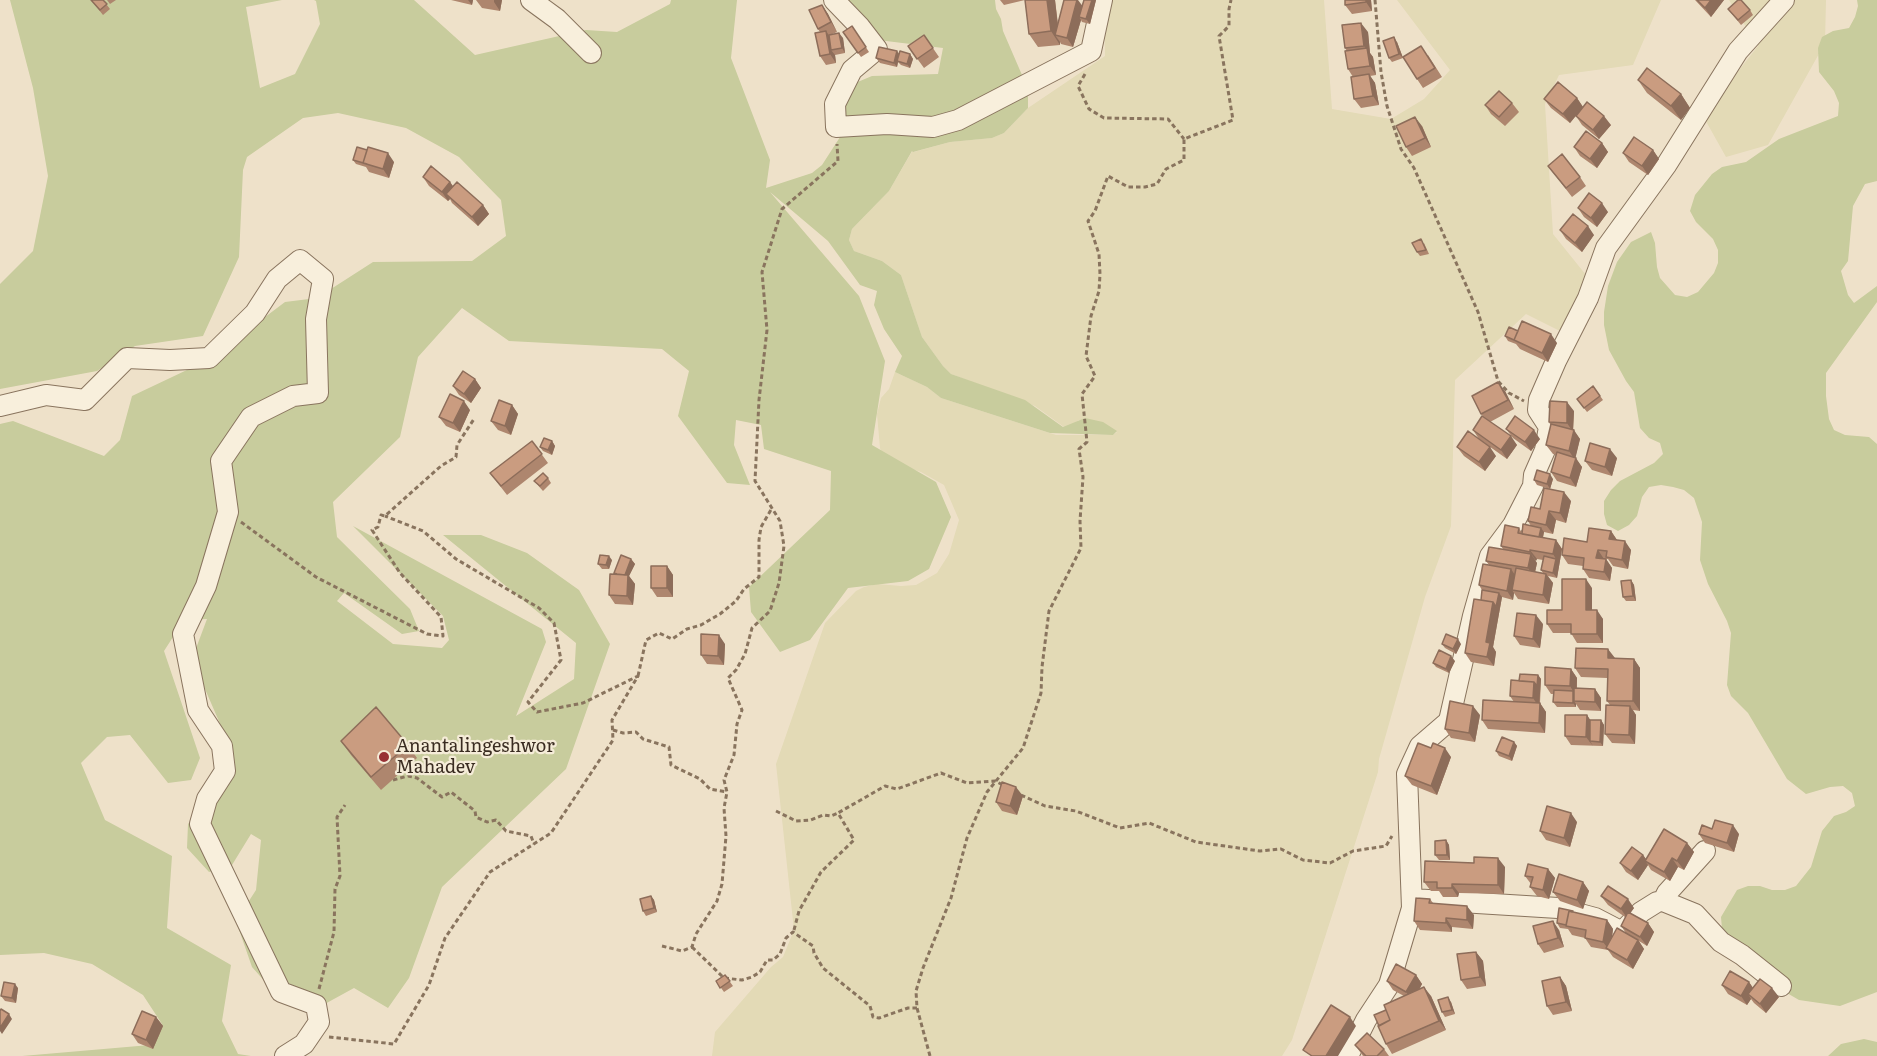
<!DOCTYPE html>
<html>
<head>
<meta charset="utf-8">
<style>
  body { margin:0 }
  canvas { display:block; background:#eee1c9 }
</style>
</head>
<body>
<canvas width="1877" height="1056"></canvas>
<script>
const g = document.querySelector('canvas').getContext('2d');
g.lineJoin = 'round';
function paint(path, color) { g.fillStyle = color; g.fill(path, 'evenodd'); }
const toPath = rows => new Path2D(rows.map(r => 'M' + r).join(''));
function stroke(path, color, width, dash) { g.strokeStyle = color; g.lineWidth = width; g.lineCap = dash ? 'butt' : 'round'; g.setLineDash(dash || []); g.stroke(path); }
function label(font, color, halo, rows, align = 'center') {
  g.font = font + ' Literata,serif'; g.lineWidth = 4.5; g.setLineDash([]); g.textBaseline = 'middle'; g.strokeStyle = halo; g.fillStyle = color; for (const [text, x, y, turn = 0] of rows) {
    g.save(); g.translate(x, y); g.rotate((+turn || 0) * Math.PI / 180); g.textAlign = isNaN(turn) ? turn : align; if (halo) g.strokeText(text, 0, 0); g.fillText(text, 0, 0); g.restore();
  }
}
const farmland = toPath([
  [1104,0,1324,0,1332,109,1391,119,1424,99,1450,70,1397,0,1661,0,1633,65,1559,75,1545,104,1553,234,1586,275,1562,332,1526,314,1455,380,1451,526,1425,597,1379,759,1378,772,1292,1040,1282,1056,712,1056,715,1032,771,967,783,957,794,930,776,764,825,623,856,591,864,587,877,584,901,586,916,585,937,573,949,554,959,520,944,485,921,472,884,460,880,448,877,414,881,398,889,389,895,372,927,387,941,398,1056,435,1113,435,1117,432,1079,420,1070,426,1064,427,1035,406,951,374,943,366,922,337,901,275,882,261,854,251,849,240,852,229,889,191,913,150,914,152,950,142,992,138,1004,133,1028,108,1105,56],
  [1729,0,1826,0,1825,43,1768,145,1726,157,1703,116,1758,46]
]);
const green = toPath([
  [10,0,282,0,246,7,260,88,295,74,320,24,316,1,314,0,414,0,475,55,586,30,617,32,670,4,671,0,737,0,731,58,770,160,766,188,812,173,822,165,842,134,843,109,848,86,872,76,938,74,943,48,878,40,832,9,823,0,995,0,996,9,1001,19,1003,31,1022,75,1028,97,1028,108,1004,133,992,138,950,142,913,152,912,151,889,191,852,229,849,240,854,251,882,261,901,275,922,337,943,366,951,374,1025,400,1063,427,1085,418,1103,422,1117,431,1113,435,1050,433,941,398,927,387,895,372,902,356,884,329,874,305,877,291,860,285,828,241,770,192,859,296,885,361,872,445,936,482,951,517,929,569,908,581,848,588,810,640,780,652,751,612,749,587,830,510,831,471,764,449,761,425,736,420,734,445,750,485,727,483,678,416,689,371,662,349,509,341,462,308,418,357,400,437,333,502,337,537,410,609,419,631,402,634,344,593,337,601,393,644,442,648,449,640,443,616,353,526,542,629,546,642,516,716,574,679,576,643,443,535,481,535,527,553,579,590,610,644,566,769,442,887,409,978,388,1008,354,988,323,1005,275,993,252,967,236,921,256,890,261,840,251,834,232,865,209,872,187,848,188,824,226,779,221,726,192,659,207,619,184,620,164,651,200,758,191,780,168,783,130,735,107,737,81,763,105,820,172,856,167,928,231,965,222,1021,238,1054,251,1056,22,1056,150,1045,162,1024,143,995,92,964,44,953,0,955,0,424,13,421,104,456,120,440,132,396,208,360,285,302,317,298,373,262,472,261,506,236,501,200,459,157,406,128,338,113,303,118,247,157,243,170,239,257,203,336,135,346,97,371,0,389,0,284,33,251,48,176,33,88],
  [1857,0,1877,0,1877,181,1865,184,1853,206,1848,261,1841,271,1848,295,1854,303,1877,286,1877,302,1826,373,1826,396,1829,419,1834,430,1845,435,1869,437,1877,444,1877,992,1840,1006,1799,1000,1744,968,1722,929,1721,917,1737,890,1748,886,1760,886,1772,890,1785,890,1796,886,1811,867,1822,831,1834,816,1846,812,1855,806,1852,793,1843,786,1830,787,1806,794,1787,779,1748,713,1731,696,1727,685,1731,633,1727,621,1708,584,1700,560,1702,522,1694,498,1684,490,1673,487,1661,485,1649,487,1642,497,1637,516,1629,525,1618,531,1607,525,1604,514,1604,501,1611,490,1620,481,1654,463,1663,454,1660,443,1649,438,1640,428,1634,392,1626,381,1609,350,1604,325,1604,312,1608,286,1617,262,1631,242,1651,232,1655,243,1657,267,1660,278,1675,295,1687,297,1698,292,1714,273,1718,263,1718,250,1713,239,1696,222,1690,211,1695,195,1712,174,1722,167,1746,162,1779,139,1838,116,1839,103,1834,91,1819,72,1818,48,1822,37,1833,31,1849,28,1855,17,1858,6],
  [1864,1039,1877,1042,1877,1056,1828,1056,1841,1044]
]);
const path = toPath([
  [1375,0,1381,72,1387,106,1401,149,1414,168,1478,312,1498,381,1509,393,1524,401],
  [1085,74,1078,86,1089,109,1104,118,1168,119,1184,139],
  [241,522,316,577,427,634,443,636,441,617,400,573,372,530,378,527,381,515,385,516,441,466,456,457,457,445,474,419],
  [638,676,646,640,659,633,672,639,687,629,701,625,720,614,736,601,744,589,759,577,759,540,761,527,772,508],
  [613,730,623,733,636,732,643,739,669,747,671,765,700,779,710,789,727,792],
  [393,780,408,776,417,778,442,797,451,792,475,811,476,817,487,822,496,820,506,831,531,836,534,844],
  [1021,795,1045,806,1076,811,1120,828,1149,823,1196,842,1260,851,1281,849,1303,860,1330,863,1353,851,1386,846,1392,836],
  [776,811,796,821,811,820,823,815,831,816,838,813],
  [794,930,799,911,821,872,854,840,838,813,885,786,897,789,941,773,967,783,995,781,1005,786],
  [662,946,682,951,692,947,696,934,717,901,722,884,726,836,724,808,727,792,724,780,734,755,737,724,742,710,728,678,736,670,745,654,752,628,770,611,779,583,784,546,780,521,755,481,759,400,767,330,762,272,782,209,838,161,837,144],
  [692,947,724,978,742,980,752,977,760,972,767,960,773,960,780,954,786,938,793,932,813,946,814,953,823,968,870,1006,873,1017,879,1018,908,1008,917,1008],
  [319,989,334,932,335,889,340,876,337,817,345,805],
  [329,1037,394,1044,429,985,445,938,490,872,551,833,613,740,612,720,638,676,583,703,537,712,528,702,561,660,554,623,539,608,456,559,423,531,385,516],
  [930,1056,917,1008,916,991,923,968,951,898,967,838,987,792,1023,748,1041,693,1042,667,1049,611,1081,548,1080,521,1083,477,1079,449,1087,442,1082,394,1095,376,1086,356,1091,316,1099,291,1100,274,1099,254,1088,221,1095,211,1108,176,1128,187,1145,187,1157,184,1166,169,1184,160,1184,139,1233,120,1219,36,1229,26,1229,9,1231,0]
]);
const minor = toPath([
  [531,0,557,19,591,53],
  [834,0,860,27,877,49,852,70,835,104,836,127,887,124,933,127,958,120,1091,51,1102,0],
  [0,406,46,395,85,400,127,358,170,360,209,358,255,313,277,279,300,260,323,279,316,319,318,393,293,396,251,417,221,461,228,512,206,586,183,634,198,710,222,746,225,771,207,799,200,824,281,992,316,1005,319,1022,304,1044,285,1056],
  [1412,899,1558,908,1595,918,1622,932,1641,912,1657,902,1663,901,1695,914,1721,942,1742,955,1781,986],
  [1663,901,1667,893,1705,851],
  [1348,1056,1366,1020,1389,985,1412,908,1407,774,1420,746,1449,721,1473,616,1490,556,1513,525,1533,486,1534,475,1545,450,1549,427,1538,410,1539,400,1556,361,1588,298,1606,248,1667,164,1738,51,1784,0]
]);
const wall = toPath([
  [91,0,103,0,110,9,103,15],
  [107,0,116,0,110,4],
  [451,0,473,0,472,5],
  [476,0,502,0,500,11,482,8],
  [1000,0,1055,0,1058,24,1082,5,1084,0,1096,0,1090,24,1082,22,1081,20,1073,47,1061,44,1060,42,1060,45,1038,47,1029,34,1025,0,1004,5],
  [1371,0,1372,11,1352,14,1345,5],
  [1695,0,1724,0,1711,17],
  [822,5,828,14,837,32,830,35,843,38,845,53,835,55,836,63,826,65,820,56,820,32,818,29],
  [1728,9,1750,10,1753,15,1741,25],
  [852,26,869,52,861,57,843,32],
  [1368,32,1370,53,1373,57,1376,75,1370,76,1375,83,1379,105,1361,108,1354,99,1353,77,1348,69,1347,51,1345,48],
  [924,35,939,57,924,68,908,46],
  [1397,42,1403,58,1392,62,1389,58],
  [899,54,910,54,913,59,910,68,901,65,898,62,897,67,880,63,876,58],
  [1428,55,1442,77,1423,88,1417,79],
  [1638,80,1681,94,1690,108,1681,120,1647,93],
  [1577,98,1583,107,1570,123,1551,108,1544,99],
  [1512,103,1519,112,1505,126,1491,114,1485,105],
  [1576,116,1611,125,1599,139,1582,125],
  [1422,126,1431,147,1412,156,1406,147],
  [1602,143,1608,152,1597,168,1580,156,1574,147],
  [1653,150,1659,159,1648,175,1629,162,1623,153],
  [353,160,394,162,389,178,369,172,366,167,356,164],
  [1548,166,1580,177,1586,186,1572,197],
  [423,177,450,182,453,186,483,205,489,214,478,226,452,203,450,199,448,201,429,186],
  [1578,208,1608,212,1597,227,1584,217],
  [1560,230,1594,235,1582,252,1566,239],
  [1424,243,1429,254,1420,256,1417,252],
  [1505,336,1557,343,1548,362,1520,349,1516,344,1508,341],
  [475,379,481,388,471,403,459,395,453,386],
  [1593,386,1603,400,1587,412,1577,399],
  [1505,391,1514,409,1490,422,1517,445,1507,459,1479,439,1473,430,1483,416,1481,414],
  [512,405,518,414,511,435,498,430,491,421],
  [470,410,460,432,446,426,439,417],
  [1574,411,1573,430,1580,439,1575,458,1582,467,1576,487,1557,481,1551,472,1556,455,1553,454,1546,445,1551,426,1549,422],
  [1506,429,1540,439,1531,451,1513,438],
  [532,441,548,463,507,495,490,473],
  [552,441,555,446,552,455,543,451,540,447],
  [1457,447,1496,456,1485,471,1464,456],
  [1617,458,1612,476,1592,470,1585,461],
  [548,478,551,483,543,491,534,481],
  [1553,479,1550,489,1537,485,1534,480],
  [1571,501,1566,523,1556,520,1553,534,1544,532,1543,538,1556,540,1562,549,1557,578,1548,576,1553,583,1549,604,1518,599,1514,593,1513,600,1502,597,1493,647,1496,652,1494,666,1471,662,1465,653,1481,600,1482,590,1479,585,1489,565,1486,561,1503,549,1501,546,1519,528,1522,533,1531,526,1528,521,1540,509],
  [1537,559,1543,560,1541,570,1543,573,1535,572,1537,563,1535,561],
  [1611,531,1617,540,1631,550,1628,569,1613,566,1608,559,1604,559,1606,559,1612,568,1610,581,1589,578,1583,569,1583,566,1568,564,1562,555,1587,542],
  [631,559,635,564,629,576,635,584,633,605,615,604,609,595,614,574],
  [612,560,609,569,602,569,598,564],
  [667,566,673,575,673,597,657,597,651,588],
  [1631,580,1634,585,1636,601,1626,601,1623,597],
  [1592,588,1592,610,1603,619,1603,643,1577,643,1571,633,1553,633,1547,624,1562,610],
  [1543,624,1540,648,1520,645,1514,636],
  [725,644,724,665,707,664,701,655],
  [1442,644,1461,644,1456,654,1445,648],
  [1615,658,1634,659,1640,668,1640,711,1633,710,1636,715,1635,744,1612,743,1605,734,1610,705,1607,701,1607,678,1581,677,1575,668],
  [1455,661,1449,673,1436,667,1433,663],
  [1571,669,1577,678,1577,688,1595,689,1601,698,1601,711,1580,710,1576,704,1576,707,1557,707,1553,702,1554,694,1551,694,1545,685],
  [1538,675,1541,679,1540,703,1546,712,1545,733,1488,729,1482,720,1514,702,1510,696,1519,681],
  [1480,715,1475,742,1451,738,1445,729],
  [1587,715,1590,720,1601,720,1604,725,1603,746,1571,745,1565,736],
  [341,741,408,745,417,758,381,790,351,755],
  [1514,742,1517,746,1512,761,1499,756,1496,751],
  [1431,748,1451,757,1437,795,1412,785,1405,776],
  [1023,796,1017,815,1002,811,996,802],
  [1577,822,1570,847,1546,840,1540,831],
  [1712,829,1739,834,1734,852,1705,843,1699,834],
  [1446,840,1449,845,1450,860,1439,860,1435,855],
  [1687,843,1694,852,1684,870,1678,867,1670,881,1651,870,1648,865,1638,880,1626,872,1620,863,1643,855,1646,859],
  [1505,867,1504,894,1459,893,1458,897,1443,897,1439,891,1431,891,1424,882],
  [1548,869,1555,878,1549,899,1537,896,1530,887,1531,884,1525,876],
  [1583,882,1589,891,1583,909,1560,901,1553,892],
  [651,896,654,900,657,912,646,916,643,911],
  [1601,896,1634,908,1630,913,1648,923,1654,932,1647,946,1639,941,1644,949,1633,969,1613,957,1608,950,1591,947,1585,938,1572,935,1568,929,1560,928,1557,923,1573,912,1607,920,1613,929,1612,938,1626,933,1621,926,1625,917,1608,905],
  [1430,899,1433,903,1474,915,1473,929,1452,927,1452,932,1420,930,1414,921],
  [1559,930,1564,947,1544,953,1538,944],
  [1476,952,1483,961,1486,986,1467,989,1461,980],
  [725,975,733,986,724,992,716,981],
  [1416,975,1422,984,1419,990,1431,996,1446,1030,1392,1054,1386,1044,1379,1026,1386,1010,1404,996,1393,990,1387,981],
  [1560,977,1566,986,1572,1011,1553,1015,1547,1006],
  [1749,982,1753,988,1779,997,1766,1013,1754,1003,1751,999,1747,1005,1728,994,1722,985],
  [18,988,16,1003,5,1001,1,996],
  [1451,1002,1455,1014,1445,1017,1442,1012],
  [156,1017,163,1026,153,1049,138,1043,132,1034],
  [1355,1045,1384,1049,1389,1056,1363,1056]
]);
const shadedWall = toPath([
  [468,0,473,0,472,5],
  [494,0,502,0,500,11,494,2],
  [1047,0,1055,0,1059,36,1055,35,1060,42,1060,45,1051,31],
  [1077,0,1078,0,1084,8,1079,17,1081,20,1073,47,1067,38],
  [1092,0,1096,0,1090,24,1086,19],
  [1366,0,1371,0,1372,11,1366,2],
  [1711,0,1724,0,1711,17,1705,8],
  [822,5,828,14,837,32,831,22],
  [1361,23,1368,32,1370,53,1373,57,1376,75,1370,66,1367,50,1364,46],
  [826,31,832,40,831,50,835,55,836,63,830,54],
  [839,33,843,38,845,53,842,48],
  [1394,37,1397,42,1403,58,1399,54],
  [897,51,900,55,897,61,898,62,897,67,894,63],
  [910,54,913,59,910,68,907,64],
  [1369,74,1375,83,1379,105,1373,96],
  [1681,94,1690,108,1681,120,1671,106],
  [1577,98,1583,107,1570,123,1563,114],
  [1604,116,1611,125,1599,139,1593,130],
  [1415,117,1422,126,1431,147,1425,138],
  [1602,143,1608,152,1597,168,1590,159],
  [1653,150,1659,159,1648,175,1642,166],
  [388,153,394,162,389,178,383,169],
  [450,182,456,191,446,194,450,199,448,201,442,192],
  [1602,203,1608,212,1597,227,1591,218],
  [483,205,489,214,478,226,472,217],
  [1588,226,1594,235,1582,252,1575,243],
  [1551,334,1557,343,1548,362,1542,353],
  [475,379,481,388,471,403,464,394],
  [1498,382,1505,391,1514,409,1508,400],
  [464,401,470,410,460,432,453,423],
  [1567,402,1574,411,1573,432,1567,423],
  [512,405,518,414,511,435,505,426],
  [1534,430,1540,439,1531,451,1525,442],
  [1574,430,1580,439,1575,460,1569,451],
  [1511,436,1517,445,1507,459,1501,450],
  [552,441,555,446,552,455,548,450],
  [1490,447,1496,456,1485,471,1479,462],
  [1610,449,1617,458,1612,476,1605,467],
  [1576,458,1582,467,1576,487,1570,478],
  [1550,474,1553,479,1550,489,1547,484],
  [1564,492,1571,501,1566,523,1560,513],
  [1549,511,1556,520,1553,534,1546,525],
  [1541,528,1544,532,1541,545,1538,541],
  [1611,531,1617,540,1609,539],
  [1556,540,1562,549,1557,578,1553,573,1556,559,1553,554],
  [1625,541,1631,550,1628,569,1622,560],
  [1530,550,1537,559,1536,561,1530,552],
  [1598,550,1604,559,1603,567,1596,558],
  [1531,554,1537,563,1534,577,1528,568],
  [609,556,612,560,609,569,606,565],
  [631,559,635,564,629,576,635,584,633,605,627,596,624,577],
  [1606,559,1612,568,1610,581,1604,572],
  [667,566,673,575,673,597,667,588],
  [1511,569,1517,578,1512,590,1514,593,1513,600,1507,591],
  [1546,574,1553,583,1549,604,1543,595],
  [1586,579,1592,588,1592,619,1586,610],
  [1631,580,1634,585,1636,601,1633,596],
  [1499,593,1502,597,1493,647,1496,652,1494,666,1487,657,1486,642,1493,602],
  [1597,610,1603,619,1603,643,1597,634],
  [1536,615,1543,624,1540,648,1533,639],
  [719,635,725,644,724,665,718,656],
  [1458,639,1461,644,1456,654,1453,649],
  [1608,649,1615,658,1608,658],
  [1451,656,1455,661,1449,673,1446,669],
  [1634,659,1640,668,1640,711,1633,701],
  [1571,669,1577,678,1576,701,1574,701,1576,704,1576,707,1573,703,1573,691,1570,686],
  [1538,675,1541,679,1539,707,1533,698,1534,682],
  [1595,689,1601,698,1601,711,1595,702],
  [1540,703,1546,712,1545,733,1539,723],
  [1473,706,1480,715,1475,742,1469,733],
  [1630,706,1636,715,1635,744,1629,735],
  [1587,715,1593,724,1590,741,1593,746,1586,737],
  [1601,720,1604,725,1603,746,1600,742],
  [1514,742,1517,746,1512,761,1509,756],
  [1445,748,1451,757,1437,795,1431,786],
  [1016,787,1023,796,1017,815,1010,806],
  [1571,813,1577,822,1570,847,1564,838],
  [1733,825,1739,834,1734,852,1727,843],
  [1446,840,1449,845,1450,860,1447,855],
  [1687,843,1694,852,1684,870,1677,861],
  [1643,855,1648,862,1645,861,1648,865,1638,880,1631,871],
  [1498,858,1505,867,1504,894,1498,885],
  [1672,858,1678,867,1670,881,1664,872],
  [1548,869,1555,878,1549,899,1543,890],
  [1583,882,1589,891,1583,909,1577,900],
  [1452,884,1459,893,1458,897,1452,888],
  [651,896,654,900,657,912,654,908],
  [1628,899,1634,908,1627,918,1621,909],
  [1467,906,1474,915,1473,929,1467,920],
  [1446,918,1452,927,1452,932,1446,923],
  [1607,920,1613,929,1610,951,1603,942],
  [1553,921,1559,930,1564,947,1558,938],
  [1648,923,1654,932,1647,946,1640,937],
  [1638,940,1644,949,1633,969,1627,960],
  [1476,952,1483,961,1486,986,1480,977],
  [1416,975,1422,984,1413,1001,1406,992],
  [1560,977,1566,986,1572,1011,1566,1002],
  [1749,982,1755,991,1748,994,1751,999,1747,1005,1741,996],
  [15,984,18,988,16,1003,12,998],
  [1424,987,1431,996,1446,1030,1439,1021],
  [1772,988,1779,997,1766,1013,1760,1004],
  [1448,997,1451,1002,1455,1014,1452,1010],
  [9,1014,12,1019,2,1034,0,1031,0,1028],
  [156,1017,163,1026,153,1049,146,1040],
  [1350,1017,1356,1026,1338,1056,1326,1056]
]);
const building = toPath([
  [91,0,103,0,107,4,100,10,91,0],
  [1025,0,1047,0,1051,31,1029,34,1025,0],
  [1064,0,1077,0,1067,38,1055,35,1064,0],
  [1084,0,1092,0,1086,19,1079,17,1084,0],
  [1345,0,1366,0,1366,2,1345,5,1345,0],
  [1697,0,1711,0,1705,8,1697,0],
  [1738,0,1741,0,1750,10,1738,20,1728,9,1738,0],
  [822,5,831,22,818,29,809,10,822,5],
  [1361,23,1364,46,1345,48,1342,25,1361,23],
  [852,26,866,47,858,53,843,32,852,26],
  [826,31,830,54,820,56,815,33,826,31],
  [839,33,842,48,831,50,829,35,839,33],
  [924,35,933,48,917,59,908,46,924,35],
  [1394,37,1399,54,1389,58,1383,41,1394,37],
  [1421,46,1435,68,1417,79,1403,57,1421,46],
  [879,47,897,51,894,63,876,58,879,47],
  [1367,48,1370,66,1348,69,1345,51,1367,48],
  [900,51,910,54,907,64,897,61,900,51],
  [1647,68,1681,94,1671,106,1638,80,1647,68],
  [1369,74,1373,96,1354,99,1351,77,1369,74],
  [1558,82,1577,98,1563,114,1544,99,1558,82],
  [1499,91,1512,103,1499,117,1485,105,1499,91],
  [1587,102,1604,116,1593,130,1576,116,1587,102],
  [1415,117,1425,138,1406,147,1396,126,1415,117],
  [1586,131,1602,143,1590,159,1574,147,1586,131],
  [1634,137,1653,150,1642,166,1623,153,1634,137],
  [357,147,367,150,363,163,367,164,353,160,357,147],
  [368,147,388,153,383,169,363,163,368,147],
  [1562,154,1580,177,1566,188,1548,166,1562,154],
  [431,166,450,182,442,192,423,177,431,166],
  [457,182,483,205,472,217,446,194,457,182],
  [1589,193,1602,203,1591,218,1578,208,1589,193],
  [1573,214,1588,226,1575,243,1560,230,1573,214],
  [1421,239,1426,250,1417,252,1412,243,1421,239],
  [1522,321,1551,334,1542,353,1514,340,1522,321],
  [1509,327,1518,331,1514,340,1505,336,1509,327],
  [463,371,475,379,464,394,453,386,463,371],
  [1498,382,1508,400,1481,414,1472,396,1498,382],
  [1593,386,1600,396,1584,408,1577,399,1593,386],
  [450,394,464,401,453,423,439,417,450,394],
  [499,400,512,405,505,426,491,421,499,400],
  [1550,401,1567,402,1567,423,1549,422,1550,401],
  [1482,416,1511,436,1501,450,1473,430,1482,416],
  [1515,416,1534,430,1525,442,1506,429,1515,416],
  [1551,424,1574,430,1569,451,1546,445,1551,424],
  [1468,431,1490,447,1479,462,1457,447,1468,431],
  [544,438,552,441,548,450,540,447,544,438],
  [532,441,542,454,501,486,490,473,532,441],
  [1590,443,1610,449,1605,467,1585,461,1590,443],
  [1557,452,1576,458,1570,478,1551,472,1557,452],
  [1537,470,1550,474,1547,484,1534,480,1537,470],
  [543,473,548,478,540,486,534,481,543,473],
  [1544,488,1564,492,1560,513,1549,511,1546,525,1528,521,1531,507,1540,509,1544,488],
  [1523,524,1541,528,1539,537,1522,534,1523,524],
  [1505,525,1519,528,1518,533,1556,540,1553,554,1530,550,1530,552,1501,546,1505,525],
  [1589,528,1611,531,1609,539,1625,541,1622,560,1606,557,1607,551,1598,550,1596,558,1606,559,1604,572,1583,569,1584,558,1562,555,1564,538,1587,542,1589,528],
  [1489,547,1531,554,1528,568,1486,561,1489,547],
  [600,555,609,556,606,565,598,564,600,555],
  [621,555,631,559,625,575,617,574,614,573,621,555],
  [1544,556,1556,559,1553,573,1541,570,1544,556],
  [1483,564,1511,569,1507,591,1479,585,1483,564],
  [651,566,667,566,667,588,651,588,651,566],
  [1516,568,1546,574,1543,595,1512,590,1516,568],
  [610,574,628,575,627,596,609,595,610,574],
  [1562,579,1586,579,1586,610,1597,610,1597,634,1571,634,1571,624,1547,624,1547,610,1562,610,1562,579],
  [1631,580,1633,596,1623,597,1621,581,1631,580],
  [1482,590,1499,593,1496,607,1493,602,1481,600,1482,590],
  [1474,599,1493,602,1486,642,1490,643,1487,657,1465,653,1474,599],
  [1517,613,1536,615,1533,639,1514,636,1517,613],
  [701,634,719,635,718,656,701,655,701,634],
  [1446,634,1458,639,1453,649,1442,644,1446,634],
  [1576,648,1608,649,1608,658,1634,659,1633,701,1607,701,1608,669,1575,668,1576,648],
  [1439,650,1451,656,1446,669,1433,663,1439,650],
  [1545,667,1571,669,1570,686,1545,685,1545,667],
  [1520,674,1538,675,1537,686,1534,682,1519,681,1520,674],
  [1511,680,1534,682,1533,698,1510,696,1511,680],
  [1574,688,1595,689,1595,702,1574,701,1574,688],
  [1554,690,1573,691,1573,703,1553,702,1554,690],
  [1483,700,1540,703,1539,723,1482,720,1483,700],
  [1450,701,1473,706,1469,733,1445,729,1450,701],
  [1606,705,1630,706,1629,735,1605,734,1606,705],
  [376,707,408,745,371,777,341,741,376,707],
  [1565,715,1587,715,1586,737,1565,736,1565,715],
  [1590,720,1601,720,1600,742,1590,741,1590,720],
  [1502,737,1514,742,1509,756,1496,751,1502,737],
  [1418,743,1431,748,1433,743,1445,748,1431,786,1405,776,1418,743],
  [1002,782,1016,787,1010,806,996,802,1002,782],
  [1547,806,1571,813,1564,838,1540,831,1547,806],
  [1715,820,1733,825,1727,843,1699,834,1702,825,1712,829,1715,820],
  [1664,829,1687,843,1677,861,1672,858,1664,872,1645,861,1664,829],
  [1446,840,1447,855,1435,855,1435,841,1446,840],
  [1632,847,1643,855,1631,871,1620,863,1632,847],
  [1474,857,1498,858,1498,885,1452,884,1452,888,1437,888,1437,882,1424,882,1425,861,1474,863,1474,857],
  [1528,864,1548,869,1543,890,1530,887,1533,877,1525,876,1528,864],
  [1559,874,1583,882,1577,900,1553,892,1559,874],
  [1608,886,1628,899,1621,909,1601,896,1608,886],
  [651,896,654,908,643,911,640,899,651,896],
  [1416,898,1430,899,1429,903,1467,906,1467,920,1446,918,1446,923,1414,921,1416,898],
  [1559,908,1573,911,1572,912,1569,911,1566,925,1557,923,1559,908],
  [1569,911,1607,920,1603,942,1585,938,1586,930,1566,926,1569,911],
  [1628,912,1648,923,1640,937,1621,926,1628,912],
  [1553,921,1558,938,1538,944,1533,926,1553,921],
  [1617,928,1638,940,1627,960,1606,948,1617,928],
  [1476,952,1480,977,1461,980,1457,954,1476,952],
  [1396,964,1416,975,1406,992,1387,981,1396,964],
  [1730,971,1749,982,1741,996,1722,985,1730,971],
  [725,975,730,981,720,988,716,981,725,975],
  [1560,977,1566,1002,1547,1006,1542,981,1560,977],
  [1760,979,1772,988,1760,1004,1748,994,1760,979],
  [4,982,15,984,12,998,1,996,4,982],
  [1424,987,1439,1021,1386,1044,1378,1026,1390,1020,1384,1005,1424,987],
  [1448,997,1452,1010,1442,1012,1438,1000,1448,997],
  [1331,1005,1350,1017,1326,1056,1312,1056,1303,1050,1331,1005],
  [1,1009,9,1014,0,1028,0,1011,1,1009],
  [1386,1010,1390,1020,1379,1026,1374,1015,1386,1010],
  [142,1011,156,1017,146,1040,132,1034,142,1011],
  [1367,1033,1384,1049,1377,1056,1366,1056,1355,1045,1367,1033]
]);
const markers = [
  [384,757,6,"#973034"]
];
const poiNames = [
  ["Anantalingeshwor",396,747],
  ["Mahadev",396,768]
];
paint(farmland, '#e3dab6');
paint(green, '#c8cc9d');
stroke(minor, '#89745e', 22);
stroke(path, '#89745e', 3, [4.5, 3]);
stroke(minor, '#f8efdc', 20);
paint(wall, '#ae866e');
paint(shadedWall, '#8d6d5a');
paint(building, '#ca9c80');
stroke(building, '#8d6d5a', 1.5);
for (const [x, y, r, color] of markers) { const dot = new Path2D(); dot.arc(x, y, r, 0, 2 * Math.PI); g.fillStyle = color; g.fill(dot); stroke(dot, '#f5ecd8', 2); }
label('18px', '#3a2c21', '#f5ecd8', poiNames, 'left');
</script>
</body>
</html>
